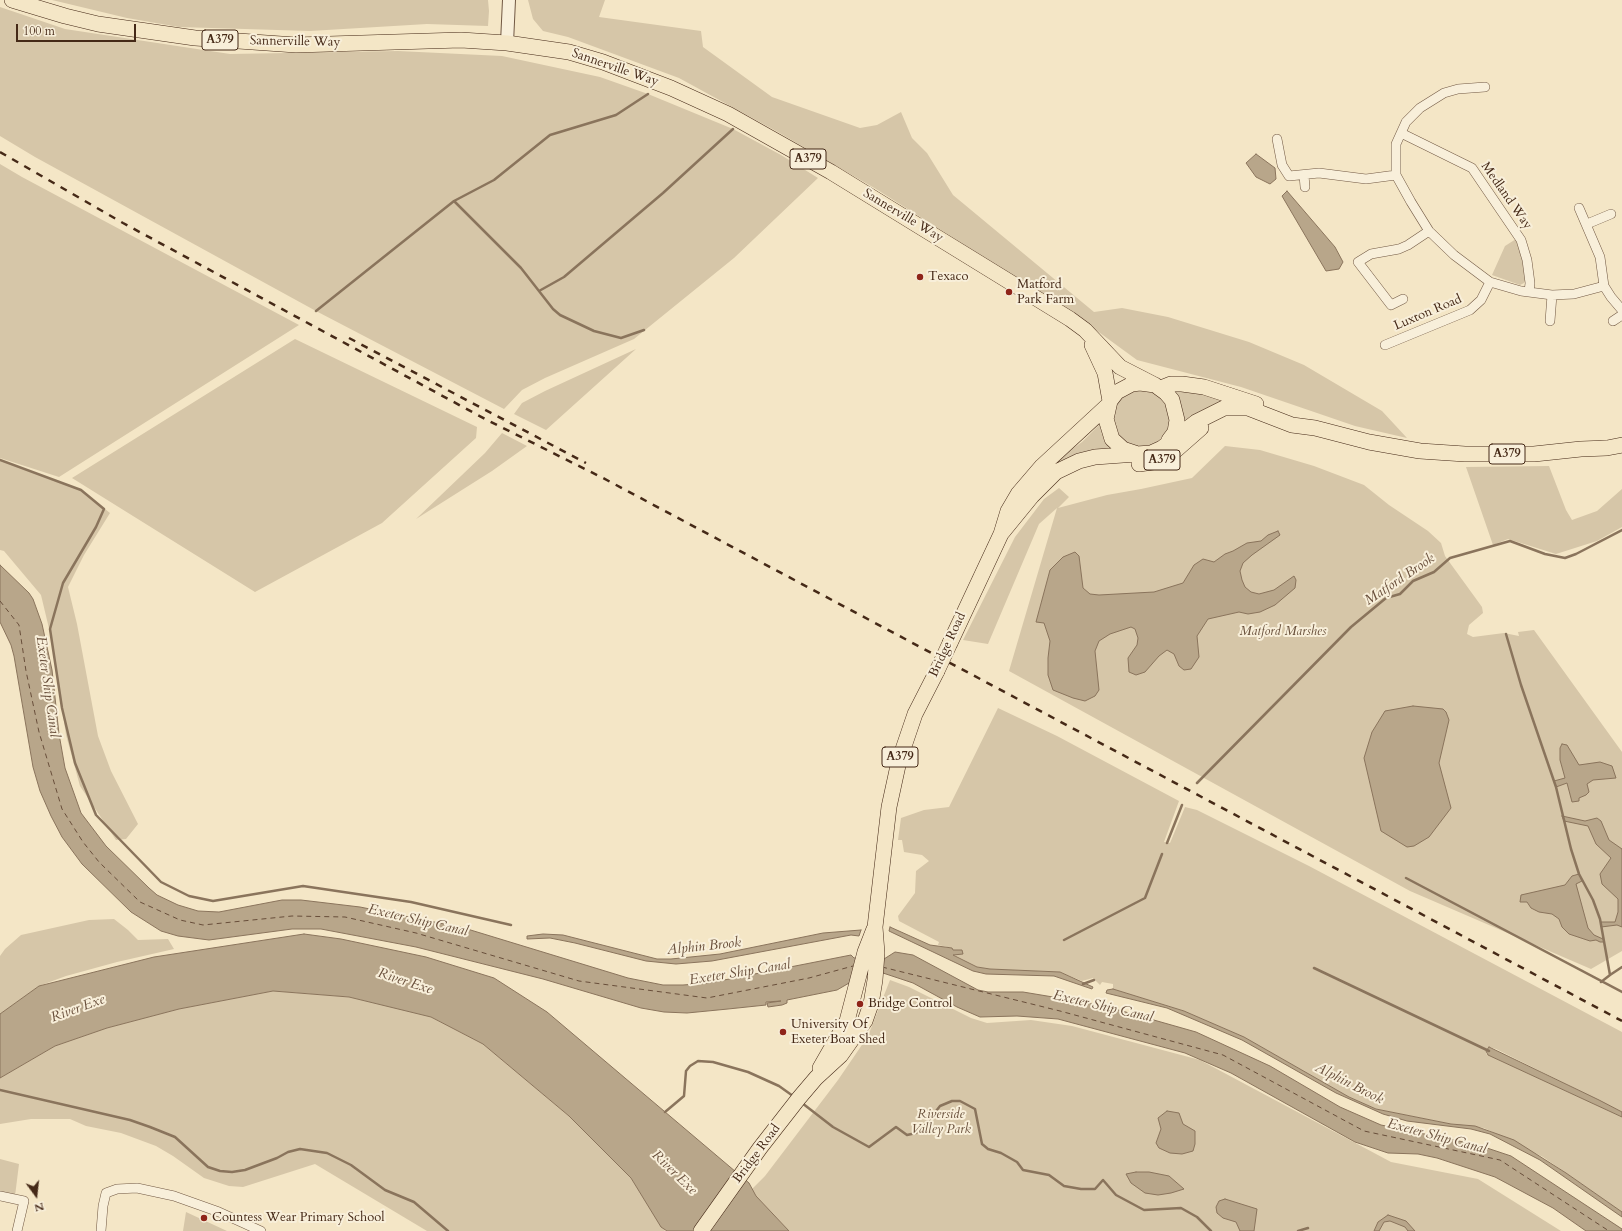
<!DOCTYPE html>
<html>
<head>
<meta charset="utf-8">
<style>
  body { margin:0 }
  #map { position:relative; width:1622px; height:1231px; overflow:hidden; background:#f4e6c6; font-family:Cardo,serif }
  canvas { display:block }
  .north { position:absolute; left:16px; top:1175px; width:40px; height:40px; -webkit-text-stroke:3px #f8efda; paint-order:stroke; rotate:165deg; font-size:11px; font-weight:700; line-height:16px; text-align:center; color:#452917 }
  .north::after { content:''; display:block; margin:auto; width:14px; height:18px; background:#452917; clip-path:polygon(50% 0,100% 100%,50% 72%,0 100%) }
  .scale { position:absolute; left:16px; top:24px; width:120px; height:18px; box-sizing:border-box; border:2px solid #452917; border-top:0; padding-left:5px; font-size:12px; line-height:14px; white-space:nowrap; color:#452917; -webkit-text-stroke:3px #f8efda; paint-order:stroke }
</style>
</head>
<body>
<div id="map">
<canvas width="1622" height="1231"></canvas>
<div class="north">N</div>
<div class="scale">100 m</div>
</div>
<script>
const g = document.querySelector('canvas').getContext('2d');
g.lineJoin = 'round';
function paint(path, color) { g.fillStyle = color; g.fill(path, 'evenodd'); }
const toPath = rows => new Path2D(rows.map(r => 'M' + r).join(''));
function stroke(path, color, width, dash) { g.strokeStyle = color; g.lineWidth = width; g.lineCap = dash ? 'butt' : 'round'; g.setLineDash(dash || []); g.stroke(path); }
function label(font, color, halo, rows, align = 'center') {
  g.font = font + ' Cardo,serif'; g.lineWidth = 4; g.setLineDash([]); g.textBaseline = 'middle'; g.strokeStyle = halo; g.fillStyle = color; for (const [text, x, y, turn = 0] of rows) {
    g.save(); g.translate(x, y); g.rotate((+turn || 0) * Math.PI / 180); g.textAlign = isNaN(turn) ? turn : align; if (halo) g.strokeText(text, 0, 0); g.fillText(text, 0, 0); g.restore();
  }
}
const green = toPath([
  [52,0,488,0,489,11,488,26,427,24,310,31,179,27,127,18],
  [528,0,605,0,599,17,701,31,703,47,772,97,860,128,877,125,901,112,912,138,927,153,953,195,1094,312,1122,308,1168,317,1249,342,1304,365,1382,411,1407,438,1355,426,1241,387,1137,360,1074,314,876,189,776,131,679,78,568,37,543,31,533,19],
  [0,7,65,29,230,54,398,51,502,56,600,77,648,94,733,129,781,155,818,178,734,258,634,339,545,378,522,390,504,409,316,311,35,157,0,136],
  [0,164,22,177,299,325,59,477,0,458],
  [1516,239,1524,262,1526,278,1524,283,1520,285,1492,275,1505,246],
  [295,339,477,427,476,438,382,523,255,592,72,478],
  [636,349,546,430,514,414,522,403,545,391],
  [1175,389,1182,389,1233,401,1184,427,1174,393],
  '1112 419a30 30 0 1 1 60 0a30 30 0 1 1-60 0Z',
  [1101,423,1113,450,1049,466,1082,442],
  [502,433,527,446,492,471,416,519,485,453],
  [1225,446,1260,450,1314,466,1364,485,1389,505,1428,531,1441,543,1445,556,1482,607,1483,613,1469,625,1467,634,1473,637,1504,633,1519,636,1518,632,1534,630,1622,752,1622,951,1591,969,1410,891,1009,671,1057,508,1039,524,988,644,963,640,1015,537,1044,499,1059,488,1069,497,1058,508,1107,495,1141,489,1192,478],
  [0,460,81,490,110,513,84,555,68,587,77,624,98,736,111,771,138,824,126,839,116,840,80,786,66,735,52,641,41,595,4,551,0,550],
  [1549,466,1566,510,1572,520,1597,511,1622,489,1622,527,1597,541,1556,554,1508,539,1493,545,1466,467],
  [998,708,1057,736,1179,801,1164,842,1170,843,1185,807,1197,810,1309,866,1622,1032,1622,1112,1496,1049,1489,1047,1486,1054,1622,1117,1622,1212,1543,1157,1484,1128,1451,1124,1376,1109,1349,1097,1244,1037,1184,1011,1113,989,1113,984,1102,982,1100,985,1093,978,1082,981,1060,972,990,969,977,967,952,954,952,948,938,945,939,942,899,921,898,916,915,893,916,871,929,861,922,855,904,852,902,840,898,840,901,818,924,810,949,807],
  [114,919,128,930,138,940,168,939,174,949,117,962,66,976,39,986,0,1014,0,956,5,949,21,935,89,920],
  [890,980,909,987,971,1018,987,1023,1031,1020,1072,1026,1200,1060,1391,1162,1478,1179,1561,1231,789,1231,756,1196,752,1189,765,1176,838,1080,868,1036],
  [273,991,349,997,409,1011,431,1017,483,1044,569,1116,631,1178,665,1231,427,1231,315,1164,243,1187,229,1186,204,1178,173,1156,156,1146,121,1133,86,1126,70,1119,31,1119,0,1124,0,1078,55,1046,107,1028,179,1009],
  [0,1159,19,1164,15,1196,0,1193],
  [186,1212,227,1231,183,1231]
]);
const water = toPath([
  [1256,154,1275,168,1276,179,1270,184,1256,177,1246,163,1256,154],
  [1287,191,1335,247,1343,262,1339,269,1326,271,1282,196,1287,191],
  [1278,531,1280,535,1252,555,1243,563,1240,571,1242,580,1245,587,1251,592,1259,594,1274,590,1294,576,1296,580,1295,588,1275,605,1260,612,1248,614,1239,612,1208,619,1197,636,1199,657,1191,669,1184,670,1179,666,1174,654,1167,650,1159,656,1145,672,1136,675,1129,672,1128,658,1137,645,1138,638,1135,629,1131,627,1110,634,1099,641,1095,651,1099,690,1095,696,1085,701,1073,698,1053,690,1048,675,1048,658,1050,641,1044,623,1036,622,1050,570,1063,557,1075,552,1079,556,1083,588,1090,594,1099,595,1154,592,1183,583,1194,565,1203,559,1214,562,1225,554,1233,551,1247,543,1261,541,1268,535,1278,531],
  [0,565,29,593,33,599,42,624,52,670,59,734,65,768,81,813,106,846,149,888,157,895,178,905,198,911,219,912,282,900,301,900,360,907,464,928,628,978,663,985,683,985,709,983,851,955,854,958,884,959,895,952,913,955,978,990,988,992,1023,992,1101,1005,1196,1032,1270,1066,1340,1107,1381,1125,1478,1145,1511,1156,1622,1229,1622,1231,1586,1231,1553,1208,1495,1177,1437,1158,1418,1154,1388,1153,1355,1142,1231,1073,1185,1053,1058,1019,1017,1016,980,1017,957,1007,913,983,883,973,868,972,837,990,787,1000,787,1003,782,1005,768,1007,767,1003,781,1001,766,1002,766,1005,728,1009,687,1013,664,1012,641,1008,543,979,416,947,321,929,292,929,209,940,178,936,161,931,131,912,82,864,62,837,51,816,40,791,33,767,14,656,11,645,0,622,0,565],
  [1413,706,1443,709,1446,712,1449,720,1439,763,1451,808,1429,837,1414,846,1407,847,1381,831,1364,758,1372,732,1385,711,1413,706],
  [1562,744,1567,745,1579,765,1600,762,1612,766,1616,778,1593,780,1587,784,1589,792,1586,795,1579,798,1579,801,1572,802,1567,783,1556,787,1554,781,1565,778,1560,760,1560,748,1562,744],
  [1562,816,1585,821,1597,818,1601,821,1609,840,1622,849,1622,927,1617,925,1601,927,1601,922,1615,922,1618,912,1618,899,1602,884,1600,874,1611,858,1596,844,1588,826,1564,821,1562,816],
  [1579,874,1582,881,1576,884,1588,928,1594,935,1603,939,1604,942,1600,942,1596,940,1590,941,1569,934,1562,927,1559,919,1552,914,1539,912,1531,908,1527,902,1520,902,1521,895,1565,885,1572,876,1579,874],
  [890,927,930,945,952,948,953,950,962,950,963,954,953,955,977,967,990,969,1060,972,1093,987,1092,989,1054,976,986,974,973,971,889,931,890,927],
  [861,930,859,936,851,935,712,961,676,964,646,961,575,943,550,938,527,939,527,936,543,934,563,935,657,959,671,959,720,954,823,933,861,930],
  [304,934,341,939,426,957,494,978,547,1012,749,1183,756,1196,789,1231,667,1231,661,1227,631,1178,569,1116,483,1044,431,1017,349,997,273,991,179,1009,107,1028,55,1046,0,1078,0,1014,39,986,154,957,304,934],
  [1113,989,1184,1011,1244,1037,1349,1097,1376,1109,1451,1124,1475,1126,1514,1140,1566,1173,1622,1212,1622,1217,1540,1160,1490,1134,1471,1129,1407,1121,1383,1114,1336,1093,1242,1040,1167,1008,1106,993,1107,990,1113,989],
  [1489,1047,1599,1100,1622,1112,1622,1117,1488,1055,1486,1051,1489,1047],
  [1167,1111,1179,1113,1183,1124,1195,1131,1195,1144,1193,1151,1182,1154,1170,1153,1159,1148,1156,1143,1161,1129,1158,1118,1167,1111],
  [1136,1172,1149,1172,1169,1176,1184,1189,1171,1193,1158,1195,1145,1193,1131,1183,1126,1174,1136,1172],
  [1225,1199,1257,1209,1254,1231,1240,1231,1236,1222,1223,1218,1217,1213,1216,1207,1219,1201,1225,1199],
  [1388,1215,1406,1221,1415,1231,1408,1231,1405,1227,1390,1221,1384,1222,1379,1231,1374,1231,1378,1222,1388,1215]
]);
const stream = toPath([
  [454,201,521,268,553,309,560,315,594,331,621,338,644,330],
  [539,291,564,277,663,193,733,129],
  [316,311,454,201,494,180,550,135,616,115,648,94],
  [0,460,81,490,104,509,96,527,63,583,50,629,62,708,75,763,96,815,161,882,189,896,213,901,303,886,411,902,511,925],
  [1506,634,1521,685,1556,787,1571,849,1579,874,1593,900,1600,919,1610,975,1601,982],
  [1197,783,1351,627,1386,598,1400,594,1413,581,1434,572,1450,558,1510,541,1545,554,1565,558,1576,554,1622,530],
  [1167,843,1182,805],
  [1406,878,1622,992],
  [1064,940,1145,898,1162,854],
  [1314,968,1489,1051],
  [1610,975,1622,967],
  [1083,984,1094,980],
  [0,1090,130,1120,150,1127,175,1137,208,1167,220,1171,232,1172,245,1170,277,1158,288,1152,300,1149,327,1153,351,1165,385,1190,414,1202,448,1231],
  [802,1103,833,1127,869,1147,896,1127,907,1135,916,1133,922,1129,940,1106,952,1101,960,1101,975,1109,982,1144,988,1149,1001,1153,1017,1162,1023,1170,1049,1175,1064,1186,1081,1189,1095,1189,1103,1180,1116,1195,1144,1210,1181,1208,1197,1217,1211,1231],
  [665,1112,684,1096,686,1071,690,1066,698,1061,713,1062,748,1072,779,1086,793,1096],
  [1298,1231,1308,1228]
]);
const ferry = toPath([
  [0,601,19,625,26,671,39,732,62,809,83,842,99,862,140,902,180,920,203,925,292,916,345,917,416,933,579,981,707,998,809,978,853,966],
  [882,967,1060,1011,1223,1055,1364,1131,1500,1160,1609,1231]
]);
const minor = toPath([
  [1485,87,1458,89,1444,93,1420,108,1406,122,1396,144,1396,175,1411,202,1429,231,1454,255,1490,282,1521,291,1552,295,1574,294,1604,286],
  [1401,133,1472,168,1521,240,1527,260,1530,283,1529,292],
  [1277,139,1282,165,1289,176,1319,173,1366,179,1396,175],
  [1304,175,1305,187],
  [1579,208,1600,257,1604,286,1611,297,1622,310],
  [1587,224,1611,214],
  [1403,299,1391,305,1358,262,1371,254,1399,249,1408,245,1429,231],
  [1550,321,1552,295],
  [1613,321,1622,315],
  [1385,345,1470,310,1481,300,1490,282],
  [0,1196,24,1201,17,1231],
  [101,1231,103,1206,106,1193,117,1189,137,1188,174,1196,219,1212,261,1231]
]);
const tertiary = toPath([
  [507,43,509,0]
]);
const primary = toPath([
  [12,0,65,16,98,24,195,38,296,45,461,40,507,43,569,52,603,62,671,88,728,114,831,172,1070,319,1085,330,1120,367,1155,385],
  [1092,345,1105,373,1110,401],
  [1161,388,1171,384,1182,384,1204,387,1256,404],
  [1135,453,1123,449,1112,439,1106,419,1110,401,1117,392,1132,384,1140,383,1155,385,1166,393,1172,400,1177,420,1175,432,1169,440],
  [1139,464,1160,461,1168,457,1201,428],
  [1001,534,1032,496,1056,472,1079,461,1095,457,1151,453,1162,448,1196,422,1224,408,1248,408,1292,425,1315,428,1369,442,1420,451,1465,454,1534,454,1581,449,1607,448,1622,445],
  [950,643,1001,534,1008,511,1018,494,1042,466,1108,405],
  [820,1068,847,1021,865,952,874,929],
  [701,1231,760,1148,799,1098,816,1078,841,1055,865,1021,871,1004,875,980,877,953,875,927,889,807,899,761,915,714,937,671]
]);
const rail = toPath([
  [0,152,123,223,487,420,603,478,1622,1021],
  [349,338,586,463]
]);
const primaryBridge = toPath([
  [937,671,950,643]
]);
const markers = [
  [920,277,4,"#8f2418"],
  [1009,292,4,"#8f2418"],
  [860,1004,4,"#8f2418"],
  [783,1032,4,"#8f2418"],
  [204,1218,4,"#8f2418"]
];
const shields = [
  [220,40,36],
  [808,159,36],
  [1507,454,36],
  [1162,460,36],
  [900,757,36]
];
const shieldNames = [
  ["A379",220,40],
  ["A379",808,159],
  ["A379",1507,454],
  ["A379",1162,460],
  ["A379",900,757]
];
const streetNames = [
  ["Sannerville Way",295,42,1],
  ["Sannerville Way",615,68,19],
  ["Medland Way",1506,196,55],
  ["Sannerville Way",903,216,31],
  ["Luxton Road",1428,313,-23],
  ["Bridge Road",948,645,-65],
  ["Bridge Road",757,1154,-53]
];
const poiNames = [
  ["Texaco",928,277],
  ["Matford",1017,285],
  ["Park Farm",1017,300],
  ["Bridge Control",868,1004],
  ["University Of",791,1025],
  ["Exeter Boat Shed",791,1040],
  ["Countess Wear Primary School",212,1218]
];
const parkNames = [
  ["Matford Marshes",1283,632],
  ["Riverside",941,1115],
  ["Valley Park",941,1130]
];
const waterNames = [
  ["Matford Brook",1400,580,-34],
  ["Exeter Ship Canal",47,687,82],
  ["Exeter Ship Canal",418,921,13],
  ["Alphin Brook",704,947,-6],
  ["Exeter Ship Canal",740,973,-9],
  ["River Exe",405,982,18],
  ["Exeter Ship Canal",1103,1007,13],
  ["River Exe",78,1009,-20],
  ["Alphin Brook",1349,1084,27],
  ["Exeter Ship Canal",1437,1137,15],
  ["River Exe",674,1173,44]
];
paint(green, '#d6c6a8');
paint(water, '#b8a68a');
stroke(water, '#8a745c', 1);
stroke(stream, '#8a745c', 2.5);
stroke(ferry, '#684e3a', 1, [5, 4]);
stroke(minor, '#715843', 10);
stroke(tertiary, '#715843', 14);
stroke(primary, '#452917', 16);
stroke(minor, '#f8efda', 9);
stroke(tertiary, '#f8efda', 12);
stroke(primary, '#f4e6c6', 15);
stroke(rail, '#452917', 2.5, [7, 7]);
stroke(primaryBridge, '#452917', 16, []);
stroke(primaryBridge, '#f4e6c6', 15);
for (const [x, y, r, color] of markers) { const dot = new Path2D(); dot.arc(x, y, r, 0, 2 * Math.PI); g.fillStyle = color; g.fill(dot); stroke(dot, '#f8efda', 1.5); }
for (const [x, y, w] of shields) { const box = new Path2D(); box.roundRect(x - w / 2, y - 10, w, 20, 3); g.fillStyle = '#f8efda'; g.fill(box); stroke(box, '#452917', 1); }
label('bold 12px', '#452917', null, shieldNames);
label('13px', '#452917', '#f8efda', streetNames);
label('13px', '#452917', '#f8efda', poiNames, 'left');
label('italic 13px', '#69503b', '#f8efda', parkNames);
label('italic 14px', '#684e3a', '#f8efda', waterNames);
</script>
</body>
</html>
